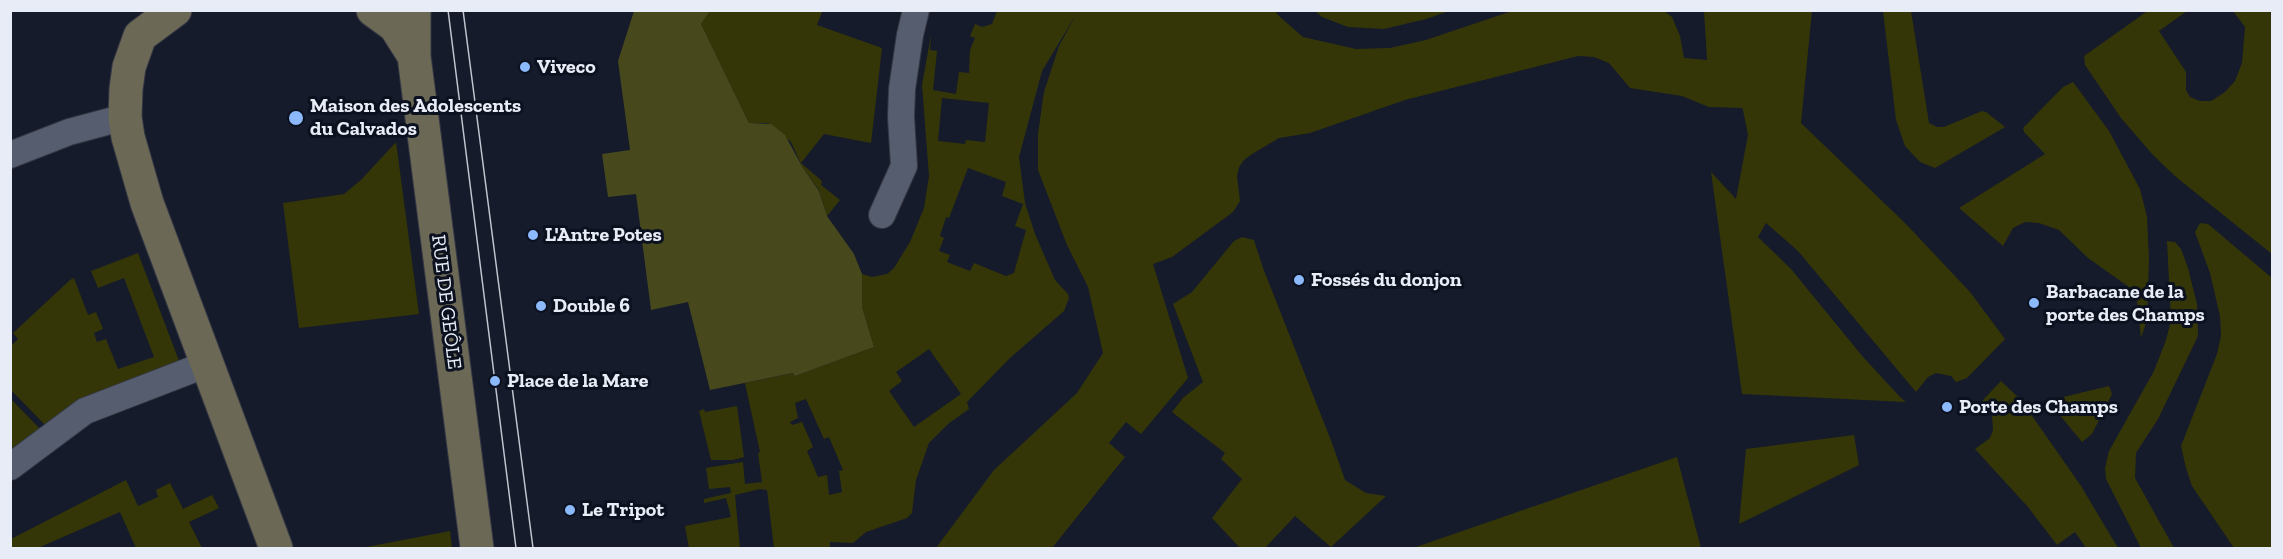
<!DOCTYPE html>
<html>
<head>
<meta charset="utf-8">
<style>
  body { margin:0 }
  #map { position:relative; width:2283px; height:559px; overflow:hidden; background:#151b2a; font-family:"Zilla Slab",serif }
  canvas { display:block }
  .frame { position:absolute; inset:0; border:12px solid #e7ecf6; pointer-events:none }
</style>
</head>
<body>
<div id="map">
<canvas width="2283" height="559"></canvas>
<div class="frame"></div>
</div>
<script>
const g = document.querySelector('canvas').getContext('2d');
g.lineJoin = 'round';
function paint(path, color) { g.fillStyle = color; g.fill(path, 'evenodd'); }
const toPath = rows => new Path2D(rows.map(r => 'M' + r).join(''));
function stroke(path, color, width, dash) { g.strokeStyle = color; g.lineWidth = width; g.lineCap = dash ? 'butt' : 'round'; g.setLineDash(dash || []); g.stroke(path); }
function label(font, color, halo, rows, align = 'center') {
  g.font = font + ' "Zilla Slab",serif'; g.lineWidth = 6; g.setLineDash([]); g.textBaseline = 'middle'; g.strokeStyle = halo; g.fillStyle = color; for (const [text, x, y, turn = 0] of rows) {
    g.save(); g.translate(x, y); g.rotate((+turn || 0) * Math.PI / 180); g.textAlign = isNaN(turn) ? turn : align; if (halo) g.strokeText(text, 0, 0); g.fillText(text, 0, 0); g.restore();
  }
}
const green = toPath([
  [2149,10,2187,11,2159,31,2186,72,2186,90,2190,97,2200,101,2211,101,2225,92,2235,81,2242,63,2245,27,2233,11,2269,11,2272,15,2272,254,2176,177,2153,155,2121,118,2085,65,2084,56],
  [710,11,818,11,822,12,817,25,882,48,871,143,824,134,801,163,822,181,821,185,840,200,827,216,819,190,803,168,791,142,768,123,749,123,701,24],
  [997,11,1275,11,1280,17,1303,37,1356,49,1390,48,1426,40,1512,11,1664,11,1672,17,1680,36,1684,58,1707,60,1704,11,1812,11,1801,123,1906,224,1970,292,2005,339,1967,378,1956,382,1951,376,1936,373,1928,377,1916,392,1798,251,1766,223,1758,237,1791,269,1863,357,1901,398,1906,402,1742,394,1711,172,1736,199,1748,135,1743,110,1742,108,1709,107,1682,96,1630,88,1609,63,1594,57,1578,56,1405,100,1310,133,1279,138,1252,154,1244,160,1239,167,1237,176,1240,201,1233,212,1172,257,1153,264,1188,378,1141,434,1126,422,1109,443,1125,457,1052,548,936,548,994,470,1077,393,1103,353,1088,287,1067,245,1038,170,1038,134,1044,92,1059,46,1077,13,1042,71,1019,157,1025,203,1035,234,1055,280,1068,294,1069,298,1064,311,1010,358,967,402,969,409,948,424,929,443,916,480,912,513,907,518,866,532,853,543,830,542,830,548,774,548,767,490,760,489,735,495,740,548,689,548,685,526,731,517,726,498,704,503,704,499,731,493,730,487,709,489,706,468,743,462,745,484,762,482,758,453,760,452,745,383,794,373,795,376,874,347,862,307,862,274,872,277,887,274,894,268,910,242,924,208,929,176,922,85,931,35,930,50,937,51,933,90,956,94,959,72,969,73,970,50,975,38,970,36,975,24,982,27,992,24],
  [942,98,989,103,985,142,966,140,965,144,938,141],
  [968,168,1006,182,1002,196,1023,204,1015,226,1026,230,1014,273,1006,276,974,263,970,271,947,262,950,255,939,251,944,238,940,236,946,217,949,218],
  [929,349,961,394,914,427,889,391,902,381,896,372],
  [806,399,824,439,829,437,843,470,839,471,842,492,829,495,827,475,818,477,807,451,813,447,802,422,792,425,790,422,798,418,795,403],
  [1315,11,1449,11,1426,19,1384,29,1348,27,1322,17],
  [1883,11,1911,11,1929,123,1937,127,1944,127,1982,111,1986,112,2005,127,1935,168,1920,162,1905,146,1896,120],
  [2073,82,2109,131,2140,189,2147,217,2149,259,2147,320,2141,338,2136,292,2088,258,2059,230,2039,223,2025,222,2013,228,2003,246,1959,208,2045,154,2024,132,2023,128,2063,87],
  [396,142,419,314,299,328,283,203,344,194,361,180],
  [2200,223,2208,224,2272,278,2272,548,2234,548,2192,486,2186,468,2181,446,2217,354,2221,336,2220,316,2210,273,2195,232],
  [1242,237,1254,240,1263,268,1332,443,1345,480,1366,493,1386,496,1331,547,1295,516,1265,548,1240,548,1212,518,1242,479,1221,459,1225,453,1172,412,1183,398,1203,382,1173,304,1192,292,1234,241],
  [2167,241,2175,242,2181,249,2188,268,2197,304,2198,336,2158,419,2136,453,2135,478,2174,548,2141,548,2106,479,2105,468,2109,451,2154,371,2166,340,2171,320],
  [138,253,181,366,48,428,11,390,11,346,18,339,13,333,70,280,74,278,88,315,96,312,103,329,94,333,97,342,106,339,118,369,154,357,124,278,98,288,91,271],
  [2001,381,2021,400,2081,486,2118,548,2086,548,2075,532,2057,545,2028,507,1975,449,1990,438,1993,430,1992,415,1982,401],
  [2109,386,2112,394,2092,434,2082,442,2054,408,2055,399],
  [10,398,43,432,10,455],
  [737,406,744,457,733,460,711,460,699,411,704,409,705,412],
  [1854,435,1859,465,1739,524,1746,449],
  [1677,457,1701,548,1413,548],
  [126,480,138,506,158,497,156,490,170,483,183,509,212,495,219,508,189,522,202,548,136,548,120,512,38,548,11,548,11,539],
  [450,531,452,548,361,548]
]);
const forest = toPath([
  [634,11,710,11,701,24,749,123,771,124,785,135,803,168,819,191,827,216,854,254,862,274,862,307,874,347,795,376,793,373,710,390,688,302,651,310,636,194,608,197,602,154,630,150,618,61]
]);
const minor = toPath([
  [10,155,69,132,125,117],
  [882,215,904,166,901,117,902,89,910,35,916,10],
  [10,467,85,411,207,364]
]);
const secondary = toPath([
  [175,10,140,36,129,67,126,89,125,117,128,137,147,203,276,548],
  [373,10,395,26,414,56],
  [414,10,414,56,477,548]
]);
const tram = toPath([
  [448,10,516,548],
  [463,10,533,548]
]);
const markers = [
  [525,67,6,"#8cb9fc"],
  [296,118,8,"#8cb9fc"],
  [533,235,6,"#8cb9fc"],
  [1299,280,6,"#8cb9fc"],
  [2034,303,6,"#8cb9fc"],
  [541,306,6,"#8cb9fc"],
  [495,381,6,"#8cb9fc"],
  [1947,407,6,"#8cb9fc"],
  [570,510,6,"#8cb9fc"]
];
const poiNames = [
  ["Viveco",537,67],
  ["Maison des Adolescents",310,106],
  ["du Calvados",310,129],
  ["L'Antre Potes",545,235],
  ["Fossés du donjon",1311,280],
  ["Barbacane de la",2046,292],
  ["porte des Champs",2046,315],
  ["Double 6",553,306],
  ["Place de la Mare",507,381],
  ["Porte des Champs",1959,407],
  ["Le Tripot",582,510]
];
const streetNames = [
  ["RUE DE GEÔLE",446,302,83]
];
paint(green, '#353607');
paint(forest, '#47491d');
stroke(minor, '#353844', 28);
stroke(secondary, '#353844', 35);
stroke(minor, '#555d6f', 26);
stroke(secondary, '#6c6856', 33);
stroke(tram, '#c0c5d0', 1.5);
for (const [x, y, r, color] of markers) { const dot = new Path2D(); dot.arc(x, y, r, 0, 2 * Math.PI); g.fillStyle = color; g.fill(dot); stroke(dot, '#0c1120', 2); }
label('bold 20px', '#e7ecf6', '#0c1120', poiNames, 'left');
label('20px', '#e7ecf6', '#0c1120', streetNames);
</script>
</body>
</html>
